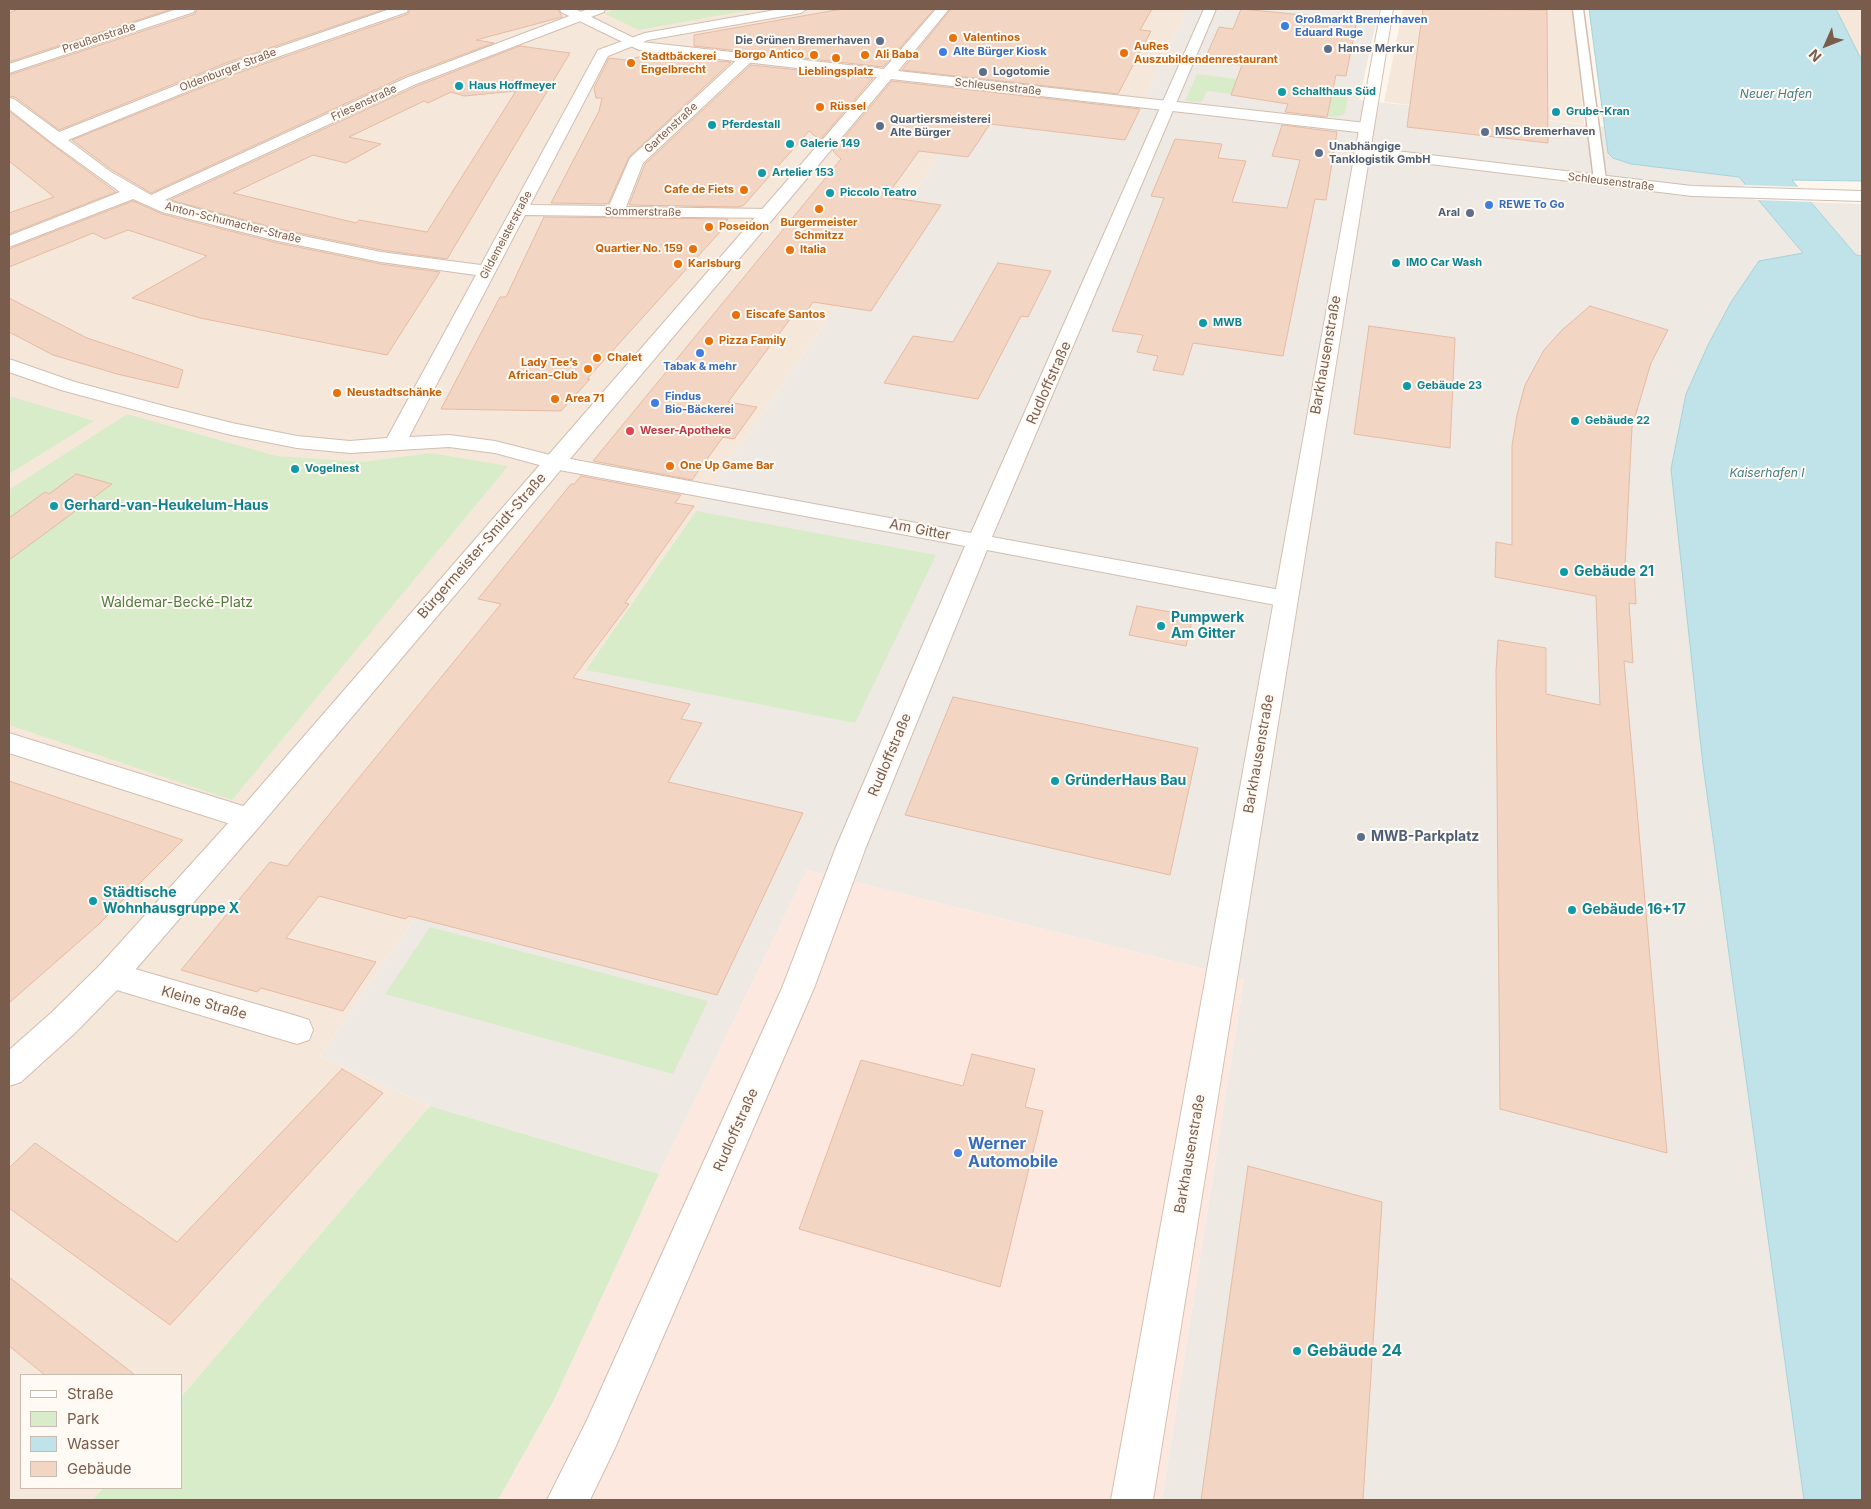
<!DOCTYPE html>
<html>
<head>
<meta charset="utf-8">
<style>
  body { margin:0 }
  #map { position:relative; width:1871px; height:1509px; overflow:hidden; background:#fdf6ec; font-family:Inter,sans-serif }
  canvas { display:block }
  .frame { position:absolute; inset:0; border:10px solid #7a5c4d; pointer-events:none }
  .legend { position:absolute; left:20px; top:1374px; width:162px; height:115px; box-sizing:border-box; background:#fffaf3; border:1px solid #cabbb1; margin:0; padding:6px 9px; list-style:none; font-size:15px; color:#7a5c4d }
  .legend li { display:flex; align-items:center; gap:10px; height:25px }
  .legend b { width:25px; border:1px solid #cabbb1 }
  .north { position:absolute; left:1801px; top:20px; width:50px; height:50px; -webkit-text-stroke:4px #fffaf3; paint-order:stroke; rotate:226deg; font-size:14px; font-weight:700; line-height:20px; text-align:center; color:#7a5c4d }
  .north::after { content:''; display:block; margin:auto; width:18px; height:22px; background:#7a5c4d; clip-path:polygon(50% 0,100% 100%,50% 72%,0 100%) }
</style>
</head>
<body>
<div id="map">
<canvas width="1871" height="1509"></canvas>
<div class="frame"></div>
<ul class="legend">
<li><b style="height:6px;background:#fff"></b>Straße</li>
<li><b style="height:14px;background:#d8ecc9"></b>Park</li>
<li><b style="height:14px;background:#bfe3e8"></b>Wasser</li>
<li><b style="height:14px;background:#f3d5c3"></b>Gebäude</li>
</ul>
<div class="north">N</div>
</div>
<script>
const g = document.querySelector('canvas').getContext('2d');
g.lineJoin = 'round';
function paint(path, color) { g.fillStyle = color; g.fill(path, 'evenodd'); }
const toPath = rows => new Path2D(rows.map(r => 'M' + r).join(''));
function stroke(path, color, width, dash) { g.strokeStyle = color; g.lineWidth = width; g.lineCap = dash ? 'butt' : 'round'; g.setLineDash(dash || []); g.stroke(path); }
function label(font, color, halo, rows, align = 'center') {
  g.font = font + ' Inter,sans-serif'; g.lineWidth = 4; g.setLineDash([]); g.textBaseline = 'middle'; g.strokeStyle = halo; g.fillStyle = color; for (const [text, x, y, turn = 0] of rows) {
    g.save(); g.translate(x, y); g.rotate((+turn || 0) * Math.PI / 180); g.textAlign = isNaN(turn) ? turn : align; if (halo) g.strokeText(text, 0, 0); g.fillText(text, 0, 0); g.restore();
  }
}
const residential = toPath([
  [9,9,1188,9,1144,98,991,82,320,1056,430,1106,181,1397,181,1375,21,1375,21,1488,103,1488,92,1500,9,1500],
  [1403,9,1573,9,1584,124,1384,102],
  [1836,9,1862,9,1862,61,1847,32]
]);
const commercial = toPath([
  [807,870,1244,979,1162,1500,498,1500,554,1400,659,1174]
]);
const industrial = toPath([
  [1188,9,1379,9,1359,100,1605,127,1607,150,1614,158,1623,162,1739,177,1803,253,1731,302,1708,345,1686,394,1703,765,1804,1500,1162,1500,1244,979,807,870,659,1174,430,1106,320,1056,991,82,1144,98],
  [1811,202,1862,204,1862,256,1856,255]
]);
const green = toPath([
  [615,9,755,9,639,30,605,14],
  [1197,74,1237,79,1231,94,1207,91,1202,102,1185,101],
  [1333,89,1349,91,1345,114,1335,117,1327,116],
  [9,396,94,421,9,474],
  [127,414,276,456,363,462,430,453,508,466,232,800,9,725,9,490],
  [696,511,936,555,855,723,586,670],
  [430,927,708,1001,673,1074,385,994],
  [430,1106,659,1174,554,1400,498,1500,92,1500,103,1488,181,1488,181,1397]
]);
const water = toPath([
  [1589,9,1836,9,1862,61,1862,181,1792,180,1856,255,1862,256,1862,1500,1804,1500,1703,765,1671,469,1686,394,1708,345,1731,302,1759,261,1803,253,1739,177,1631,164,1613,158,1608,153,1589,9]
]);
const pier = toPath([
  [1743,185,1801,187,1814,202,1756,200]
]);
const building = toPath([
  [18,9,172,9,9,62,9,13,18,9],
  [197,9,385,9,226,63,59,130,15,97,9,96,9,75,195,14,197,9],
  [410,9,558,9,562,17,476,40,494,43,405,76,151,193,112,170,72,140,238,73,408,14,410,9],
  [842,9,934,9,883,67,694,46,694,35,842,9],
  [951,9,1152,9,1140,30,1151,31,1118,94,902,70,951,9],
  [1241,9,1357,20,1346,76,1336,75,1327,117,1285,112,1288,104,1231,95,1242,65,1204,61,1219,27,1233,29,1241,9],
  [1423,9,1547,10,1548,143,1407,127,1423,9],
  [520,46,570,53,447,259,381,250,279,229,170,200,417,86,520,46],
  [516,91,427,232,359,220,356,223,233,193,313,155,346,163,381,144,349,137,424,101,428,103,451,92,464,96,516,91],
  [644,56,731,62,629,157,608,204,551,203,599,111,602,98,596,98,594,88,609,58,625,60,644,56],
  [751,65,873,78,820,140,809,131,744,205,739,207,629,205,645,164,751,65],
  [892,81,1140,109,1125,140,990,124,968,157,919,151,886,197,941,205,871,311,813,302,801,319,791,318,728,402,757,407,734,439,723,437,692,480,593,461,841,159,833,151,892,81],
  [9,111,50,143,116,192,9,234,9,213,54,197,9,161,9,111],
  [1282,125,1337,132,1326,200,1315,199,1283,356,1193,343,1183,375,1153,370,1158,356,1137,352,1143,335,1112,331,1164,198,1151,196,1175,139,1222,144,1218,158,1246,161,1232,202,1287,208,1300,160,1272,156,1282,125],
  [133,201,162,214,278,243,381,264,440,272,387,355,200,318,132,298,207,256,128,230,105,239,93,233,9,267,9,249,133,201],
  [544,217,728,219,719,233,587,379,590,379,561,411,441,409,500,297,506,297,544,217],
  [998,263,1051,271,1028,317,1021,316,978,399,884,383,913,336,953,342,998,263],
  [9,298,87,338,183,370,178,388,117,374,53,355,9,332,9,298],
  [1590,306,1668,330,1651,363,1632,427,1625,566,1634,567,1636,604,1629,603,1633,663,1624,661,1667,1153,1500,1109,1496,671,1498,640,1546,648,1546,694,1600,705,1596,596,1495,577,1496,542,1512,545,1512,446,1517,415,1525,385,1544,350,1562,330,1590,306],
  [1369,326,1455,338,1450,448,1354,434,1369,326],
  [76,474,112,484,9,560,9,518,45,492,49,494,76,474],
  [581,476,681,495,675,503,694,506,625,603,629,604,573,678,690,704,681,719,702,723,668,782,803,813,717,995,409,916,405,919,319,896,286,938,376,962,343,1011,261,988,257,992,181,970,270,862,287,866,501,604,478,599,571,484,574,484,581,476],
  [1137,606,1193,616,1186,646,1129,635,1137,606],
  [953,697,1198,748,1170,875,905,815,953,697],
  [9,781,183,840,98,925,9,1003,9,781],
  [972,1054,1035,1069,1025,1107,1043,1111,1000,1287,799,1229,861,1060,963,1086,972,1054],
  [342,1069,383,1093,170,1325,9,1208,9,1168,35,1143,177,1242,342,1069],
  [1248,1166,1382,1202,1363,1500,1201,1500,1248,1166],
  [9,1277,135,1375,45,1375,9,1346,9,1277]
]);
const pedestrian = toPath([
  [1573,9,1583,9,1606,180,1600,184,1594,180,1573,9]
]);
const minor = toPath([
  [177,9,195,9,194,12,9,73,9,64,177,9],
  [390,9,408,9,407,12,237,71,68,140,111,172,151,195,406,78,588,9,605,9,604,12,416,84,165,200,279,231,381,252,481,265,598,50,645,33,781,9,807,9,801,13,648,40,608,56,530,205,609,206,630,158,741,56,746,55,753,59,751,62,643,163,626,207,768,209,774,210,776,214,774,218,525,215,409,437,449,435,495,441,554,456,971,533,1204,9,1216,9,992,537,1286,591,1295,593,1298,599,1295,605,1286,607,987,550,866,847,814,988,615,1448,590,1500,547,1500,587,1420,782,988,836,847,965,546,554,469,495,453,449,447,350,453,297,448,231,435,154,415,61,390,9,372,9,359,75,382,168,407,232,423,297,436,350,441,387,438,476,275,381,262,278,241,162,212,133,199,9,247,9,236,120,192,51,142,9,109,9,98,14,99,59,132,227,65,390,9],
  [9,733,259,811,263,819,259,827,249,830,9,753,9,733],
  [111,962,297,1016,309,1020,313,1030,309,1040,297,1044,100,985,95,975,100,965,111,962]
]);
const tertiary = toPath([
  [560,9,575,9,642,42,884,69,936,9,949,9,898,71,1366,123,1374,128,1366,133,891,79,259,827,122,985,75,1033,21,1082,9,1086,9,1050,51,1013,100,965,239,811,877,77,639,50,561,12,560,9],
  [1362,147,1692,186,1862,191,1862,201,1692,196,1356,155,1354,152,1362,147]
]);
const secondary = toPath([
  [1381,9,1393,9,1153,1500,1111,1500,1381,9]
]);
const markers = [
  [1285,26,5,"#3f7fe0"],
  [953,38,5,"#e8710a"],
  [880,41,5,"#5c6f8a"],
  [1328,49,5,"#5c6f8a"],
  [943,52,5,"#3f7fe0"],
  [1124,53,5,"#e8710a"],
  [814,55,5,"#e8710a"],
  [865,55,5,"#e8710a"],
  [836,58,5,"#e8710a"],
  [631,63,5,"#e8710a"],
  [983,72,5,"#5c6f8a"],
  [459,86,5,"#0f9aa8"],
  [1282,92,5,"#0f9aa8"],
  [820,107,5,"#e8710a"],
  [1556,112,5,"#0f9aa8"],
  [712,125,5,"#0f9aa8"],
  [880,126,5,"#5c6f8a"],
  [1485,132,5,"#5c6f8a"],
  [790,144,5,"#0f9aa8"],
  [1319,153,5,"#5c6f8a"],
  [762,173,5,"#0f9aa8"],
  [744,190,5,"#e8710a"],
  [830,193,5,"#0f9aa8"],
  [1489,205,5,"#3f7fe0"],
  [819,209,5,"#e8710a"],
  [1470,213,5,"#5c6f8a"],
  [709,227,5,"#e8710a"],
  [693,249,5,"#e8710a"],
  [790,250,5,"#e8710a"],
  [1396,263,5,"#0f9aa8"],
  [678,264,5,"#e8710a"],
  [736,315,5,"#e8710a"],
  [1203,323,5,"#0f9aa8"],
  [709,341,5,"#e8710a"],
  [700,353,5,"#3f7fe0"],
  [597,358,5,"#e8710a"],
  [588,369,5,"#e8710a"],
  [1407,386,5,"#0f9aa8"],
  [337,393,5,"#e8710a"],
  [555,399,5,"#e8710a"],
  [655,403,5,"#3f7fe0"],
  [1575,421,5,"#0f9aa8"],
  [630,431,5,"#e0444e"],
  [670,466,5,"#e8710a"],
  [295,469,5,"#0f9aa8"],
  [54,506,5,"#0f9aa8"],
  [1564,572,5,"#0f9aa8"],
  [1161,626,5,"#0f9aa8"],
  [1055,781,5,"#0f9aa8"],
  [1361,837,5,"#5c6f8a"],
  [93,901,5,"#0f9aa8"],
  [1572,910,5,"#0f9aa8"],
  [958,1153,5,"#3f7fe0"],
  [1297,1351,5,"#0f9aa8"]
];
const farShopnames = [
  ["Großmarkt Bremerhaven",1295,20],
  ["Eduard Ruge",1295,33],
  ["Alte Bürger Kiosk",953,52],
  ["REWE To Go",1499,205],
  ["Tabak & mehr",700,367,"center"],
  ["Findus",665,397],
  ["Bio-Bäckerei",665,410]
];
const farStreetnames = [
  ["Preußenstraße",99,38,-18],
  ["Oldenburger Straße",228,70,-21],
  ["Schleusenstraße",998,87,6],
  ["Friesenstraße",364,103,-25],
  ["Gartenstraße",671,128,-43],
  ["Schleusenstraße",1611,182,7],
  ["Sommerstraße",643,212,1],
  ["Anton-Schumacher-Straße",233,223,14],
  ["Gildemeisterstraße",506,235,-62]
];
const farFoodnames = [
  ["Valentinos",963,38],
  ["AuRes",1134,47],
  ["Auszubildendenrestaurant",1134,60],
  ["Borgo Antico",804,55,"right"],
  ["Ali Baba",875,55],
  ["Stadtbäckerei",641,57],
  ["Engelbrecht",641,70],
  ["Lieblingsplatz",836,72,"center"],
  ["Rüssel",830,107],
  ["Cafe de Fiets",734,190,"right"],
  ["Burgermeister",819,223,"center"],
  ["Schmitzz",819,236,"center"],
  ["Poseidon",719,227],
  ["Quartier No. 159",683,249,"right"],
  ["Italia",800,250],
  ["Karlsburg",688,264],
  ["Eiscafe Santos",746,315],
  ["Pizza Family",719,341],
  ["Chalet",607,358],
  ["Lady Tee’s",578,363,"right"],
  ["African-Club",578,376,"right"],
  ["Neustadtschänke",347,393],
  ["Area 71",565,399],
  ["One Up Game Bar",680,466]
];
const farServicenames = [
  ["Die Grünen Bremerhaven",870,41,"right"],
  ["Hanse Merkur",1338,49],
  ["Logotomie",993,72],
  ["Quartiersmeisterei",890,120],
  ["Alte Bürger",890,133],
  ["MSC Bremerhaven",1495,132],
  ["Unabhängige",1329,147],
  ["Tanklogistik GmbH",1329,160],
  ["Aral",1460,213,"right"]
];
const farCulturenames = [
  ["Haus Hoffmeyer",469,86],
  ["Schalthaus Süd",1292,92],
  ["Grube-Kran",1566,112],
  ["Pferdestall",722,125],
  ["Galerie 149",800,144],
  ["Artelier 153",772,173],
  ["Piccolo Teatro",840,193],
  ["IMO Car Wash",1406,263],
  ["MWB",1213,323],
  ["Gebäude 23",1417,386],
  ["Gebäude 22",1585,421],
  ["Vogelnest",305,469]
];
const farHealthnames = [
  ["Weser-Apotheke",640,431]
];
const farWaternames = [
  ["Neuer Hafen",1776,94],
  ["Kaiserhafen I",1767,473]
];
const streetNames = [
  ["Barkhausenstraße",1326,355,-80],
  ["Rudloffstraße",1049,383,-66],
  ["Am Gitter",920,530,11],
  ["Bürgermeister-Smidt-Straße",482,546,-49],
  ["Barkhausenstraße",1259,754,-80],
  ["Rudloffstraße",890,755,-67],
  ["Kleine Straße",204,1003,16],
  ["Rudloffstraße",736,1130,-66],
  ["Barkhausenstraße",1190,1154,-80]
];
const cultureNames = [
  ["Gerhard-van-Heukelum-Haus",64,506],
  ["Gebäude 21",1574,572],
  ["Pumpwerk",1171,618],
  ["Am Gitter",1171,634],
  ["GründerHaus Bau",1065,781],
  ["Städtische",103,893],
  ["Wohnhausgruppe X",103,909],
  ["Gebäude 16+17",1582,910]
];
const parkNames = [
  ["Waldemar-Becké-Platz",177,603]
];
const serviceNames = [
  ["MWB-Parkplatz",1371,837]
];
const nearShopnames = [
  ["Werner",968,1144],
  ["Automobile",968,1162]
];
const nearCulturenames = [
  ["Gebäude 24",1307,1351]
];
paint(residential, '#f5e8da');
paint(commercial, '#fde8e0');
paint(industrial, '#efe9e4');
paint(green, '#d8ecc9');
paint(water, '#bfe3e8');
stroke(water, '#a5d3da', 1);
paint(pier, '#fdf6ec');
paint(building, '#f3d5c3');
stroke(building, '#e6bba3', 1);
stroke(pedestrian, '#d1beb0', 3);
stroke(minor, '#d1beb0', 2);
stroke(tertiary, '#d1beb0', 2);
stroke(secondary, '#d6c0b0', 2);
paint(pedestrian, '#fff');
paint(minor, '#fff');
paint(tertiary, '#fff');
paint(secondary, '#fff');
for (const [x, y, r, color] of markers) { const dot = new Path2D(); dot.arc(x, y, r, 0, 2 * Math.PI); g.fillStyle = color; g.fill(dot); stroke(dot, '#fffaf3', 2); }
label('bold 11px', '#366cbe', '#fffaf3', farShopnames, 'left');
label('11px', '#7a5c4d', '#fffaf3', farStreetnames);
label('bold 11px', '#c56008', '#fffaf3', farFoodnames, 'left');
label('bold 11px', '#4e5e75', '#fffaf3', farServicenames, 'left');
label('bold 11px', '#0d838f', '#fffaf3', farCulturenames, 'left');
label('bold 11px', '#be3a42', '#fffaf3', farHealthnames, 'left');
label('italic 12px', '#437c86', '#fffaf3', farWaternames);
label('14px', '#7a5c4d', '#fffaf3', streetNames);
label('bold 14px', '#0d838f', '#fffaf3', cultureNames, 'left');
label('14px', '#537a41', '#fffaf3', parkNames);
label('bold 14px', '#4e5e75', '#fffaf3', serviceNames, 'left');
label('bold 16px', '#366cbe', '#fffaf3', nearShopnames, 'left');
label('bold 16px', '#0d838f', '#fffaf3', nearCulturenames, 'left');
</script>
</body>
</html>
